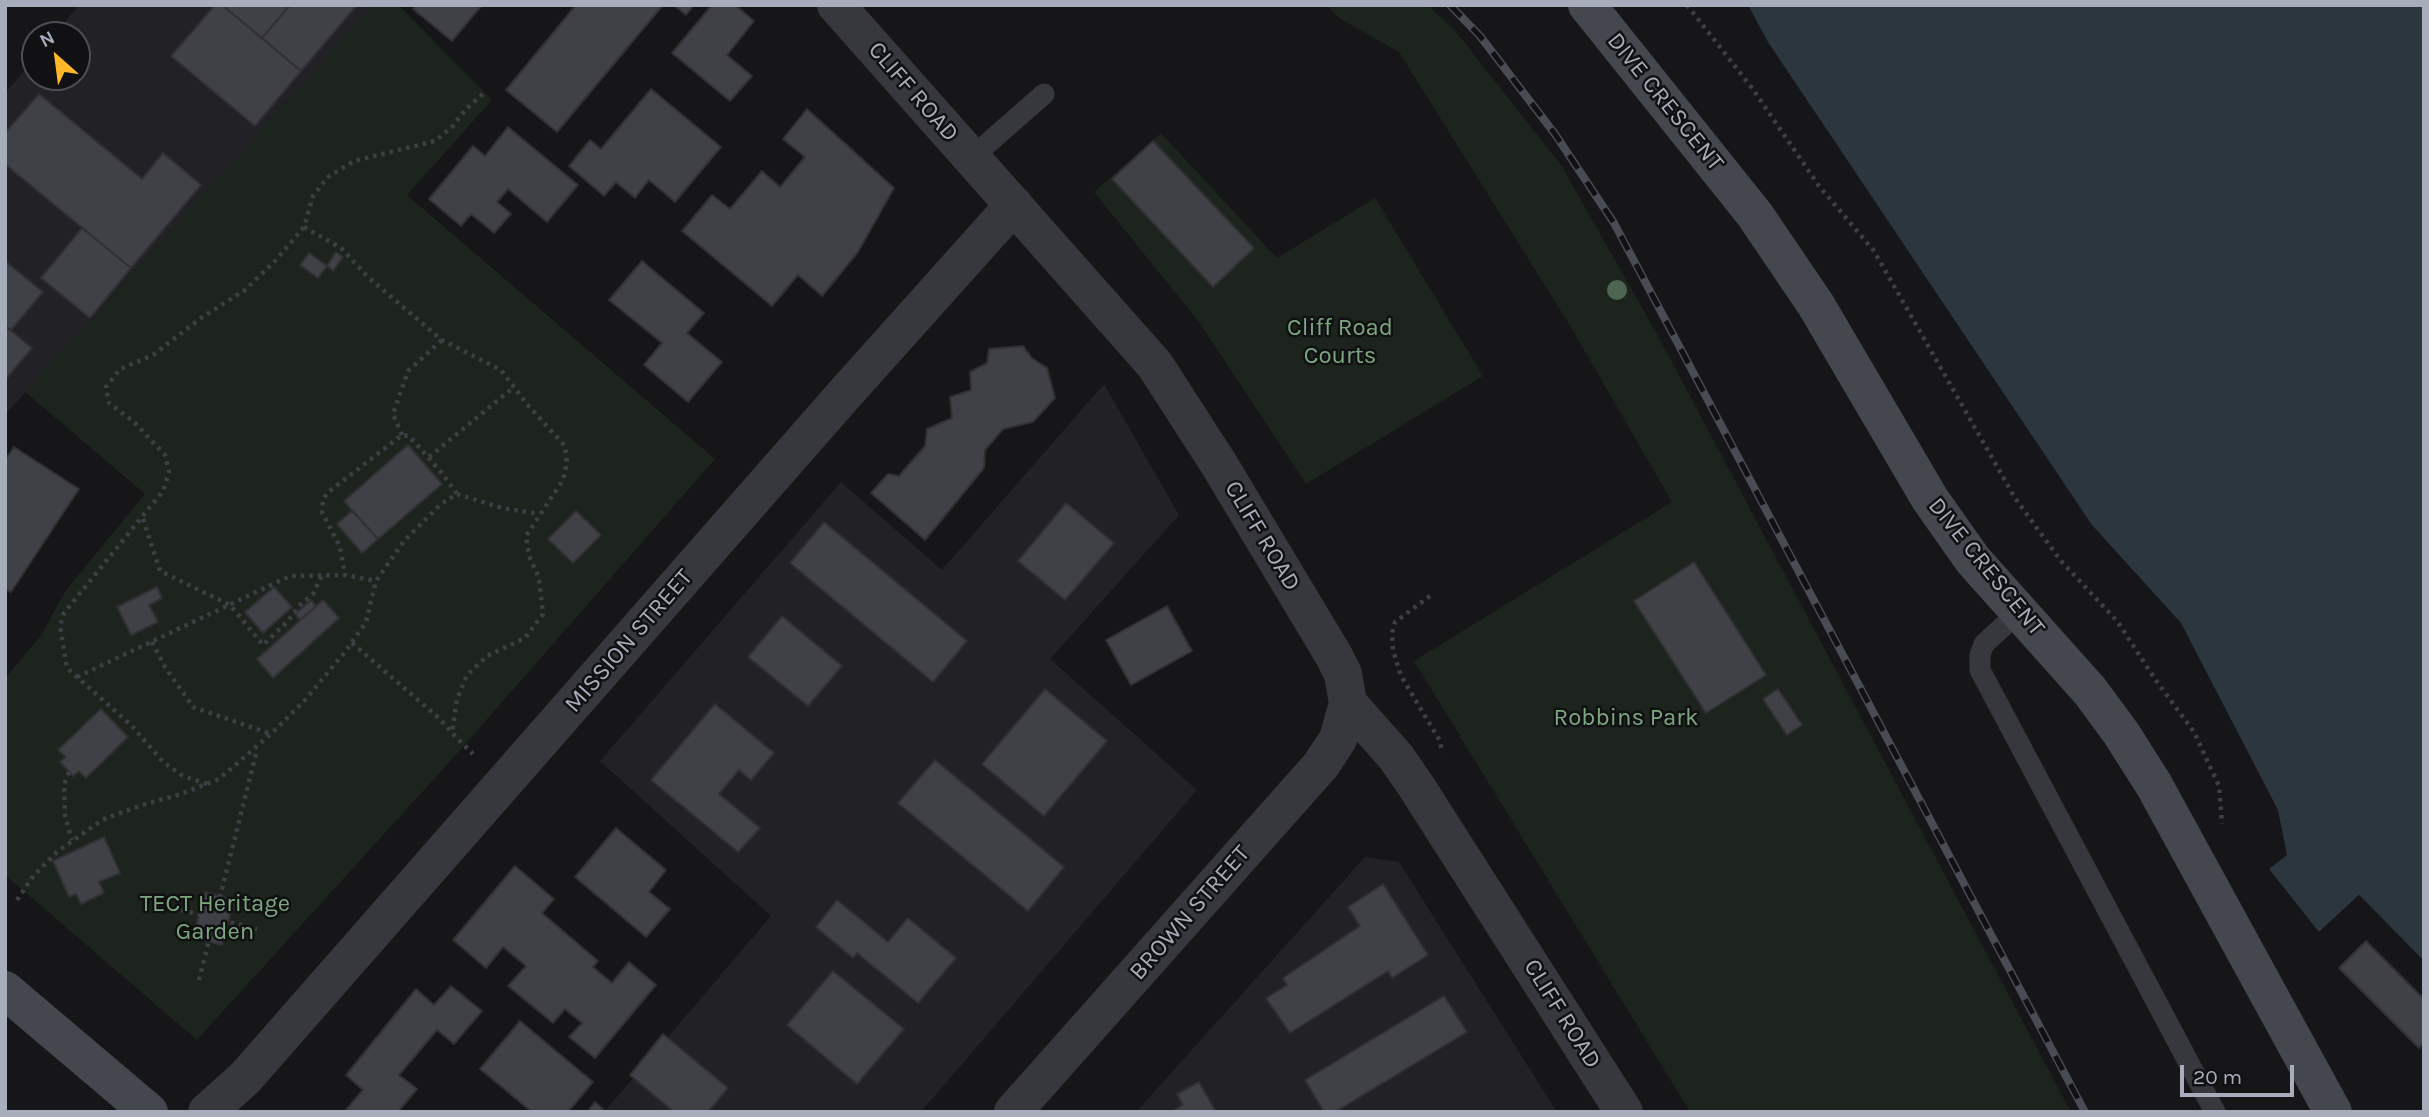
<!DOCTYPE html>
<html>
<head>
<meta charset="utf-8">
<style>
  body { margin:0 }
  #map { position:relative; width:2429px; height:1117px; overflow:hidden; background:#161619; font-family:Karla,sans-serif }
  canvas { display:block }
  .frame { position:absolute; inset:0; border:7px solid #a7adba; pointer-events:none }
  .north { position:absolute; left:21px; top:21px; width:70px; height:70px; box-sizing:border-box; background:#111114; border:2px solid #4d4f56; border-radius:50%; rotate:332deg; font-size:19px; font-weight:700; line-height:28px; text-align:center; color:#a7adba }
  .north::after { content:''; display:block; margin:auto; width:24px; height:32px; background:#ffb628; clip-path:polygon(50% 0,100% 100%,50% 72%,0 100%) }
  .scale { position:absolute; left:2180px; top:1065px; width:114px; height:32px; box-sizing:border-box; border:4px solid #a7adba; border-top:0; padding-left:9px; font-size:21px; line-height:24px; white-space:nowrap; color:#a7adba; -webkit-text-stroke:5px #111114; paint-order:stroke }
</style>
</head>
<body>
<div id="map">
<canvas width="2429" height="1117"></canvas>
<div class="frame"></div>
<div class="north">N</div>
<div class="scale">20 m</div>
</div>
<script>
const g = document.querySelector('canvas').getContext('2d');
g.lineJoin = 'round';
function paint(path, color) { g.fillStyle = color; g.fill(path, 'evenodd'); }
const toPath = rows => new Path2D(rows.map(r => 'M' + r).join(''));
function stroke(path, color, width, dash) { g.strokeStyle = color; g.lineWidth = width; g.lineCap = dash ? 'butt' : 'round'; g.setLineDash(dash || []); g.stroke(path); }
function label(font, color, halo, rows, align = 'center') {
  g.font = font + ' Karla,sans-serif'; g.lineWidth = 5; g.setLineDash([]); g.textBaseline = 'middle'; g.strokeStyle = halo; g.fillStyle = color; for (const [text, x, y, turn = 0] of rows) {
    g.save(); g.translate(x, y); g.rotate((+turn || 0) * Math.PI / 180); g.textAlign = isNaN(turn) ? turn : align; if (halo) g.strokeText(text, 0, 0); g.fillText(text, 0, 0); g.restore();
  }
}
const built = toPath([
  [79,5,374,5,5,415,5,93,35,58,35,77,77,77,77,35,54,35],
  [1104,384,1179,515,1050,659,1197,790,921,1112,604,1112,771,916,600,761,841,482,942,570],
  [1365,857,1399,862,1557,1112,1136,1112]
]);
const green = toPath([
  [374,5,398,5,492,100,407,195,715,459,453,758,197,1040,5,875,5,678,40,637,66,590,145,494,25,392],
  [1327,5,1428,5,1457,33,1561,165,1657,334,2071,1112,1690,1112,1414,661,1672,502,1569,324,1399,52,1339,18],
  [1161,133,1277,258,1375,198,1483,376,1306,484,1199,322,1094,192]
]);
const water = toPath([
  [1748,5,2424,5,2424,961,2359,895,2319,932,2269,869,2287,855,2278,810,2181,623,2092,525,1768,42]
]);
const pier = toPath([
  [2359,895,2424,961,2424,965,2359,900,2321,935,2319,932]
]);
const building = toPath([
  [215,5,222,5,301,71,255,126,171,56,215,5],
  [222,5,290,5,262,38,222,5],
  [290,5,357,5,301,71,262,38,290,5],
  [416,5,482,5,452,41,413,9,416,5],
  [576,5,663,5,557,132,506,90,576,5],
  [674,5,694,5,686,15,674,5],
  [712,5,735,5,754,21,727,55,752,76,730,101,672,53,712,5],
  [651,89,721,147,675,202,649,180,635,198,616,182,604,196,569,166,590,140,601,149,651,89],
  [39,94,142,179,163,153,201,185,131,268,5,164,5,133,39,94],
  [807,109,894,188,858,252,822,296,798,275,772,306,682,231,712,195,730,209,762,171,780,187,805,157,783,139,807,109],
  [508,127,578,185,547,222,508,189,497,202,511,214,494,233,471,214,461,226,429,199,473,146,485,156,508,127],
  [1153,141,1254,248,1213,287,1112,179,1153,141],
  [82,228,131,268,90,318,41,278,82,228],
  [336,252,343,257,333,271,327,266,336,252],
  [309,253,327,266,318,278,300,265,309,253],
  [5,261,43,292,11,330,5,326,5,261],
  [642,261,704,313,687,333,722,362,688,402,644,365,662,343,609,300,642,261],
  [5,326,32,348,5,380,5,326],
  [1023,346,1032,358,1047,368,1055,398,1033,422,1003,429,985,450,984,468,925,540,871,493,888,474,899,476,925,446,927,429,952,418,950,397,971,390,970,372,987,363,989,349,1023,346],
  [408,445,442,484,378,539,344,501,408,445],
  [14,447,79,489,11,592,5,589,5,460,14,447],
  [1066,503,1114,543,1065,600,1018,561,1066,503],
  [352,511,378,539,362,553,337,524,352,511],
  [576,511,601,535,573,563,548,539,576,511],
  [824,522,967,641,933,682,790,563,824,522],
  [1694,562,1766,675,1706,713,1634,601,1694,562],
  [157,587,162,598,149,605,158,622,131,635,117,607,157,587],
  [274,587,292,607,263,633,245,612,274,587],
  [311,600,316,606,300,620,295,614,311,600],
  [323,600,339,618,273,678,257,659,323,600],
  [1167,606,1192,651,1131,685,1106,640,1167,606],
  [782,616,842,666,808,706,748,657,782,616],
  [1045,689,1107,741,1044,816,982,764,1045,689],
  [1778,689,1802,725,1787,735,1763,699,1778,689],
  [715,704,774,753,751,780,739,770,719,794,760,828,738,852,651,780,715,704],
  [101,709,128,737,86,778,79,771,73,776,60,762,66,757,58,750,101,709],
  [935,760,1064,867,1028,911,898,803,935,760],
  [616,828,666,870,649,892,670,909,646,937,575,877,616,828],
  [104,837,120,873,99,882,104,893,81,904,76,894,69,897,53,861,104,837],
  [515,866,554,899,542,913,598,961,593,967,612,983,629,962,656,985,595,1058,569,1037,582,1023,565,1009,553,1023,508,986,526,966,503,947,486,968,453,940,515,866],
  [1383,884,1428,955,1392,978,1388,971,1290,1033,1266,998,1287,985,1283,978,1360,926,1348,907,1383,884],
  [205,892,234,900,222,945,193,937,205,892],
  [837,900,888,942,908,918,956,958,918,1003,857,953,853,958,816,927,837,900],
  [2366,941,2424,999,2424,1043,2419,1048,2339,968,2366,941],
  [833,971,904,1029,857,1084,787,1025,833,971],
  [451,986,482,1011,454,1044,437,1030,399,1075,417,1089,398,1112,344,1112,363,1090,346,1075,416,989,434,1005,451,986],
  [1444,996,1467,1032,1335,1112,1324,1112,1305,1080,1444,996],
  [520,1021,593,1082,568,1112,532,1112,480,1069,520,1021],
  [663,1034,728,1088,708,1112,674,1112,630,1075,663,1034],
  [1199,1082,1216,1112,1171,1112,1183,1105,1177,1094,1199,1082],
  [595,1102,606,1112,587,1112,595,1102]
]);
const path = toPath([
  [1687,5,1752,88,1819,186,1874,251,2015,498,2061,561,2117,621,2155,679,2194,732,2219,786,2222,824],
  [304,227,341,248,369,278,442,340,501,370,526,403,565,446,567,463,563,480,526,536,529,556,539,578,543,614,525,638,487,656,467,675,457,699,452,733,473,754],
  [402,435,393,414,408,371,442,340],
  [429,457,514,387],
  [457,494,502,508,539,514],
  [143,519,160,571,230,605,263,645,288,621,299,606,313,594,322,575],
  [1430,596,1395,622,1392,633,1393,650,1401,676,1440,741,1442,753],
  [152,642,165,667,193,707,271,734],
  [352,643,440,719,451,732],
  [77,677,290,576,345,575,376,581],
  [69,772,64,785,65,816,72,840],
  [207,784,183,776,163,762,132,726,67,668,60,626,64,613,163,491,169,472,165,455,134,422,109,403,106,387,120,369,153,355,201,318,245,290,276,260,304,227,313,196,328,177,354,161,435,141,453,126,466,109,484,93],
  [17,900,34,875,57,852,102,820,139,806,181,794,219,779,271,734,305,700,345,652,366,622,376,581,404,541,441,504,457,494,441,472,409,436,402,435,327,493,323,500,322,512,340,547,345,575],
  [173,908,257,929],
  [199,980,257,750]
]);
const lane = toPath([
  [971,158,1044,94],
  [2020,611,1984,644,1980,655,1980,670,2215,1112]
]);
const street = toPath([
  [836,5,1155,365,1220,466,1334,656,1343,674,1348,703,1396,757,1416,786,1624,1112],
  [207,1112,245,1078,842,397,1014,205],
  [1013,1112,1321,765,1338,739,1348,703]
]);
const secondary = toPath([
  [1587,5,1755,215,1816,305,1930,499,1973,560,2090,691,2121,733,2154,785,2333,1112],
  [5,990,149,1112]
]);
const rail = toPath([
  [1450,5,1480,36,1555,134,1614,223,2085,1112]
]);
const trees = [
  [1617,290]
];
const streetNames = [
  ["CLIFF ROAD",913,92,49],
  ["DIVE CRESCENT",1665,102,51],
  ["CLIFF ROAD",1262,536,59],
  ["DIVE CRESCENT",1986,567,51],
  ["MISSION STREET",629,641,-49],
  ["BROWN STREET",1190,913,-49],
  ["CLIFF ROAD",1562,1014,58]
];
const parkNames = [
  ["Cliff Road",1340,328],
  ["Courts",1340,356],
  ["Robbins Park",1626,718],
  ["TECT Heritage",215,904],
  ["Garden",215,932]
];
paint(built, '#222226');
paint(green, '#1c241d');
paint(water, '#2b363e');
paint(pier, '#161619');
paint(building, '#404146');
stroke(building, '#303035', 2);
stroke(path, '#3d3f45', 4.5, [3.5, 5]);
stroke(lane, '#37383e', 21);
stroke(street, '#37383e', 38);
stroke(secondary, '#45474e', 38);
stroke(rail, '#4a4c53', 8);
stroke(rail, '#111114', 5, [16]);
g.fillStyle = '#4e6651';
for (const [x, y] of trees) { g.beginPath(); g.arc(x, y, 10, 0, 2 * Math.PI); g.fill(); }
label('24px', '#a7adba', '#111114', streetNames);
label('24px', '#7ca77f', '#111114', parkNames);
</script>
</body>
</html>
